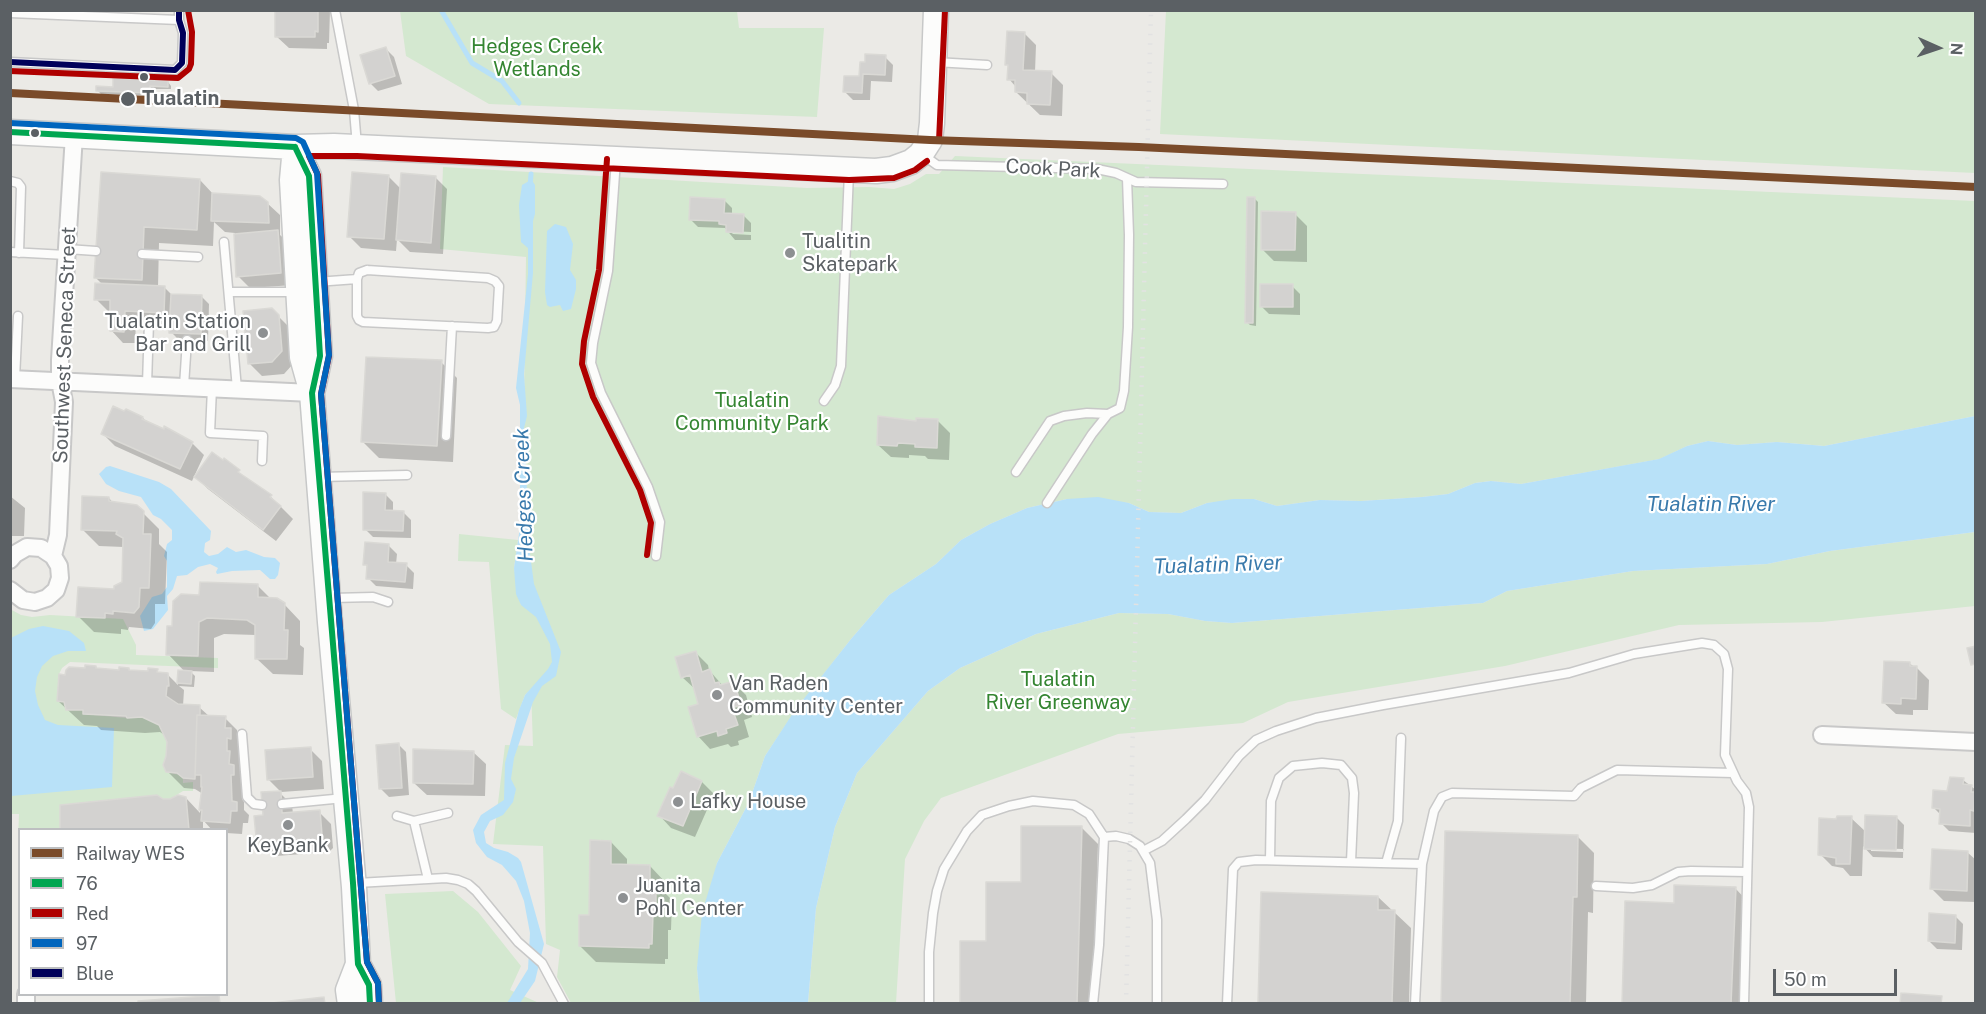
<!DOCTYPE html>
<html>
<head>
<meta charset="utf-8">
<style>
  body { margin:0 }
  #map { position:relative; width:1986px; height:1014px; overflow:hidden; background:#ebeae6; font-family:"Public Sans",sans-serif }
  canvas { display:block }
  .frame { position:absolute; inset:0; border:12px solid #5b6064; pointer-events:none }
  .legend { position:absolute; left:18px; top:828px; width:210px; height:168px; box-sizing:border-box; background:#fff; border:2px solid #bdbfc1; margin:0; padding:8px 10px; list-style:none; font-size:18px; color:#5b6064 }
  .legend li { display:flex; align-items:center; gap:12px; height:30px }
  .legend b { width:30px; border:2px solid #bdbfc1 }
  .north { position:absolute; left:1908px; top:18px; width:60px; height:60px; -webkit-text-stroke:4px #fff; paint-order:stroke; rotate:93deg; font-size:16px; font-weight:700; line-height:24px; text-align:center; color:#5b6064 }
  .north::after { content:''; display:block; margin:auto; width:21px; height:27px; background:#5b6064; clip-path:polygon(50% 0,100% 100%,50% 72%,0 100%) }
  .scale { position:absolute; left:1773px; top:969px; width:124px; height:27px; box-sizing:border-box; border:3px solid #5b6064; border-top:0; padding-left:8px; font-size:18px; line-height:21px; white-space:nowrap; color:#5b6064; -webkit-text-stroke:4px #fff; paint-order:stroke }
</style>
</head>
<body>
<div id="map">
<canvas width="1986" height="1014"></canvas>
<div class="frame"></div>
<ul class="legend">
<li><b style="height:8px;background:#7a4b2a"></b>Railway WES</li>
<li><b style="height:8px;background:#00a651"></b>76</li>
<li><b style="height:8px;background:#af0000"></b>Red</li>
<li><b style="height:8px;background:#0065bd"></b>97</li>
<li><b style="height:8px;background:#00005a"></b>Blue</li>
</ul>
<div class="north">N</div>
<div class="scale">50 m</div>
</div>
<script>
const g = document.querySelector('canvas').getContext('2d');
g.lineJoin = 'round';
function paint(path, color) { g.fillStyle = color; g.fill(path, 'evenodd'); }
const toPath = rows => new Path2D(rows.map(r => 'M' + r).join(''));
function stroke(path, color, width, dash) { g.strokeStyle = color; g.lineWidth = width; g.lineCap = dash ? 'butt' : 'round'; g.setLineDash(dash || []); g.stroke(path); }
function label(font, color, halo, rows, align = 'center') {
  g.font = font + ' "Public Sans",sans-serif'; g.lineWidth = 4.5; g.setLineDash([]); g.textBaseline = 'middle'; g.strokeStyle = halo; g.fillStyle = color; for (const [text, x, y, turn = 0] of rows) {
    g.save(); g.translate(x, y); g.rotate((+turn || 0) * Math.PI / 180); g.textAlign = isNaN(turn) ? turn : align; if (halo) g.strokeText(text, 0, 0); g.fillText(text, 0, 0); g.restore();
  }
}
const green = toPath([
  [737,11,739,28,824,28,817,117,489,104,406,56,400,11],
  [1166,11,1975,11,1975,173,1160,134],
  [955,156,1975,201,1975,416,1824,446,1777,442,1737,445,1708,441,1687,446,1660,459,1521,484,1491,481,1475,483,1448,494,1422,497,1361,501,1320,500,1277,506,1254,499,1207,503,1181,513,1149,512,1129,503,1067,499,1027,508,990,524,961,540,936,564,889,595,851,639,795,711,765,756,749,802,717,863,697,968,700,1003,571,1003,557,977,560,950,546,944,543,846,493,844,505,745,533,746,531,689,525,695,516,719,501,709,489,562,458,561,459,534,518,540,514,568,521,605,526,257,440,249,443,167,807,188,869,187,894,189,910,184,926,174,939,174],
  [1975,532,1975,606,1822,622,1679,625,1505,666,1288,702,1243,723,1118,734,941,798,924,821,905,859,896,1003,808,1004,816,908,835,827,857,773,928,691,960,668,1036,634,1119,613,1168,614,1205,621,1232,623,1483,603,1507,591,1633,571,1767,564,1830,551],
  [10,609,21,615,32,617,50,615,123,619,136,645,136,655,218,658,218,668,70,662,62,668,59,674,57,701,64,702,66,710,83,710,83,714,127,718,142,717,159,725,167,742,166,756,163,765,166,772,180,775,183,778,183,783,193,782,193,791,183,791,170,799,163,799,157,795,60,805,61,829,20,830,18,840,19,814,10,814],
  [453,891,478,912,521,966,510,990,539,1003,396,1003,385,894]
]);
const water = toPath([
  [529,181,533,182,535,185,535,214,533,221,533,273,524,374,527,416,524,428,530,554,534,584,561,652,556,676,542,686,533,702,514,758,511,779,516,789,513,802,503,815,490,821,484,832,486,843,494,848,508,852,518,858,521,862,544,944,535,981,520,1003,507,1003,528,969,530,933,524,901,516,881,502,865,487,857,476,843,473,830,481,815,504,800,505,763,519,710,525,695,548,669,552,662,550,644,536,617,521,605,516,594,514,568,520,527,520,405,516,388,528,274,528,248,521,242,519,205,522,185],
  [555,224,566,227,573,244,570,270,576,280,576,289,571,309,563,311,560,305,550,307,547,305,545,292,547,231],
  [1975,416,1975,532,1830,551,1767,564,1633,571,1507,591,1483,603,1232,623,1205,621,1168,614,1119,613,1036,634,960,668,928,691,857,773,835,827,816,908,808,1003,700,1004,697,968,702,913,717,863,749,802,765,756,795,710,851,639,889,595,936,564,961,540,990,524,1027,508,1067,499,1098,497,1129,503,1149,512,1181,513,1207,503,1233,499,1254,499,1277,506,1320,500,1361,501,1422,497,1448,494,1475,483,1491,481,1521,484,1659,459,1687,446,1708,441,1737,445,1777,442,1824,446],
  [110,466,159,482,171,489,211,531,210,540,205,543,204,552,209,556,218,554,227,547,236,552,246,550,264,557,275,558,280,563,278,575,275,579,270,579,260,570,232,571,217,574,216,572,218,568,210,564,198,567,187,575,177,576,173,589,167,596,168,610,153,629,144,631,140,616,152,597,162,594,167,587,167,561,164,556,167,544,172,540,172,530,161,519,153,515,141,497,119,491,106,484,99,474,106,467],
  [43,626,69,631,84,643,86,651,68,651,53,656,42,666,37,677,35,691,38,705,45,720,58,725,114,728,112,787,11,796,11,638,29,629]
]);
const shadow = toPath([
  [300,10,330,10,329,43,327,43,327,49,289,48,276,36],
  [1024,33,1036,45,1035,72,1051,73,1063,85,1062,116,1040,115,1016,92,1016,87,1009,79,1009,67,1007,64],
  [386,49,394,57,402,84,378,91,370,83],
  [885,57,893,65,892,82,871,81,870,100,853,100,845,92,861,78,861,63],
  [168,82,171,86,171,89,153,89,153,96,101,94,97,90],
  [102,173,200,180,214,195,267,203,280,215,280,235,290,244,293,285,250,288,238,276,235,233,225,232,214,222,213,246,159,243,158,287,164,287,172,295,202,297,209,304,208,341,179,340,171,332,171,325,136,323,135,343,123,343,111,330,112,312,108,311,96,299,103,285,96,278],
  [388,176,401,189,435,177,447,189,443,254,410,252,397,239,396,251,361,248,349,236],
  [1254,198,1258,202,1256,326,1250,325,1247,322],
  [724,200,732,208,732,215,743,215,751,223,751,240,735,240,725,228,698,227,690,219],
  [730,231,751,232,751,235,733,234],
  [1295,214,1307,226,1307,262,1274,261,1262,249],
  [1292,286,1300,294,1300,315,1269,314,1261,306],
  [272,310,291,329,293,364,284,374,262,376,250,364],
  [441,362,457,378,453,462,379,458,363,442],
  [126,411,143,418,148,423,192,443,204,455,192,481,115,446,103,434],
  [938,421,950,433,949,460,928,459,925,456,909,455,909,458,891,457,878,445,917,422],
  [224,460,249,482,271,497,293,519,276,541,208,489,196,477],
  [385,494,393,502,393,512,403,512,411,520,411,538,373,537,365,529],
  [10,496,25,508,24,536,10,536],
  [109,498,114,504,136,506,159,529,159,544,167,552,165,604,155,604,155,623,151,629,129,627,128,630,121,629,121,634,94,632,78,616,123,583,124,547,99,546,82,529],
  [389,546,397,554,396,564,406,565,414,573,413,589,376,586,368,578,368,568,365,564],
  [258,586,271,599,284,604,300,621,300,645,304,648,303,675,273,674,256,658,256,635,224,634,214,638,214,672,190,671,195,676,194,687,179,686,184,690,183,706,199,707,210,717,225,718,237,730,237,736,243,742,242,750,239,750,239,762,241,765,241,773,246,778,242,787,242,799,244,802,244,810,249,815,248,823,243,823,242,834,226,833,226,830,212,830,203,820,203,830,62,830,163,800,186,798,200,813,203,794,195,789,184,788,167,771,169,741,166,736,160,732,145,733,101,730,97,726,84,725,58,701,67,677,96,667,98,670,121,671,129,669,131,672,149,673,149,670,167,674,178,685,179,671,185,672,168,654,173,628,201,596],
  [695,652,708,665,709,670,723,686,733,683,746,695,752,717,744,720,749,737,738,741,739,745,731,747,728,744,710,749,698,736,700,705,695,689,682,677],
  [1910,664,1917,668,1929,680,1928,710,1913,710,1913,715,1896,714,1883,702],
  [398,744,406,752,409,795,389,797,381,789],
  [310,749,322,761,324,789,281,792,269,780],
  [473,752,486,764,485,796,427,795,414,783],
  [682,773,702,782,714,794,695,837,671,828,659,815],
  [1963,780,1976,790,1976,833,1949,831,1941,823,1941,815,1934,808],
  [280,793,292,805,293,814,319,812,331,824,333,848,329,852,276,856,263,844,265,816],
  [1896,817,1904,825,1903,858,1873,857,1863,846,1862,876,1850,876,1843,868,1832,866,1820,854,1838,821,1851,818,1866,832],
  [1871,848,1904,849,1903,852,1871,851],
  [1082,828,1098,844,1093,1004,962,1004,988,942,1022,884],
  [1578,837,1594,853,1593,913,1588,912,1586,1004,1443,1004],
  [611,842,627,859,627,866,650,866,666,883,666,894,672,900,671,930,668,930,668,959,665,959,665,964,596,962,580,946,590,917],
  [1967,852,1976,860,1976,902,1944,901,1932,889],
  [1735,888,1751,905,1748,1004,1624,1004],
  [1378,897,1411,928,1409,1004,1260,1004],
  [1955,916,1963,924,1962,950,1937,949,1929,941]
]);
const stream = toPath([
  [441,10,472,63,502,81,519,103],
  [530,187,531,174]
]);
const building = toPath([
  [275,10,318,10,318,32,315,31,315,37,275,37,275,10],
  [1007,31,1025,32,1023,70,1052,71,1050,105,1027,104,1027,93,1015,92,1015,80,1007,80,1008,65,1005,65,1007,31],
  [386,47,395,76,369,84,360,55,386,47],
  [865,54,886,55,885,75,863,74,862,93,843,92,844,76,859,76,860,62,865,62,865,54],
  [113,78,168,81,168,87,150,86,150,93,96,91,96,86,113,87,113,78],
  [101,172,200,179,197,230,144,227,142,280,94,278,101,172],
  [352,172,389,175,384,239,347,237,352,172],
  [401,173,436,176,431,243,396,240,401,173],
  [212,193,260,196,268,202,269,223,211,221,212,193],
  [690,197,725,199,724,213,744,214,743,233,726,232,726,225,719,224,719,221,689,220,690,197],
  [1247,197,1255,197,1253,323,1245,323,1247,197],
  [1261,211,1296,212,1295,250,1261,250,1261,211],
  [278,230,281,273,236,277,234,234,278,230],
  [95,283,165,286,164,313,125,311,124,332,110,331,110,300,94,300,95,283],
  [1260,284,1293,284,1293,307,1260,307,1260,284],
  [171,294,202,295,201,334,169,333,171,294],
  [272,308,279,315,282,351,272,362,248,364,243,311,272,308],
  [366,357,442,360,437,446,361,442,366,357],
  [113,406,124,411,126,409,143,417,142,419,164,429,164,426,193,442,180,469,101,434,113,406],
  [878,416,916,421,916,418,938,419,937,448,915,447,915,444,898,443,897,446,877,445,878,416],
  [212,452,223,460,224,458,240,470,238,472,272,495,270,497,281,506,263,530,194,477,212,452],
  [363,492,386,493,385,510,404,511,403,531,363,530,363,492],
  [82,496,109,497,109,501,137,505,144,511,143,534,151,534,149,588,140,588,139,607,134,613,113,611,113,614,105,613,105,618,76,617,78,587,114,589,114,586,122,582,123,538,116,534,117,531,81,530,82,496],
  [365,542,389,544,388,562,407,563,405,582,366,579,367,565,363,565,365,542],
  [200,582,258,584,258,597,277,598,285,603,284,630,288,630,287,659,255,659,255,625,247,620,207,618,199,622,198,656,166,655,167,626,172,626,173,601,181,594,199,595,200,582],
  [1976,646,1976,664,1971,665,1967,648,1976,646],
  [696,651,702,672,710,669,715,683,719,682,720,685,734,681,741,705,732,708,738,725,726,729,727,733,718,736,717,731,697,737,688,707,698,704,690,675,681,678,675,657,696,651],
  [1884,661,1910,662,1910,666,1917,666,1916,699,1901,698,1901,704,1882,703,1884,661],
  [85,665,96,666,96,668,119,670,119,667,129,668,129,670,148,671,148,668,158,669,157,672,168,673,169,686,167,686,166,696,178,704,200,705,200,715,197,715,195,779,183,778,177,773,166,772,163,765,166,756,167,742,159,725,142,717,127,718,126,716,83,714,83,710,66,710,64,702,57,701,59,674,65,675,66,670,69,667,85,668,85,665],
  [178,670,192,671,191,684,177,683,178,670],
  [197,715,226,716,225,728,231,728,231,739,227,738,227,751,230,751,229,764,234,765,234,775,231,775,232,801,237,802,237,811,231,811,230,823,201,821,202,810,199,810,202,787,201,787,201,775,195,775,197,715],
  [399,743,402,788,379,789,376,745,399,743],
  [311,747,313,777,267,780,265,750,311,747],
  [413,749,474,751,473,784,413,783,413,749],
  [681,771,702,781,683,826,657,816,670,787,673,788,681,771],
  [1950,777,1964,778,1963,784,1972,785,1971,792,1975,792,1974,811,1970,810,1970,826,1939,824,1940,809,1932,808,1933,790,1947,791,1950,777],
  [281,791,282,813,320,810,322,835,317,840,262,845,256,837,254,816,263,815,261,792,281,791],
  [157,795,163,799,170,799,178,795,186,797,189,830,60,830,60,805,157,795],
  [1865,815,1897,816,1896,850,1864,849,1865,815],
  [1837,816,1852,816,1850,864,1836,864,1836,858,1818,855,1819,818,1836,819,1837,816],
  [1021,826,1082,826,1077,1004,960,1004,960,941,986,941,986,882,1021,882,1021,826],
  [1445,831,1578,835,1577,897,1573,897,1570,1004,1441,1004,1445,831],
  [590,840,611,841,611,864,650,865,650,882,656,882,656,914,653,914,652,944,649,944,649,948,579,946,579,915,589,915,590,840],
  [1932,849,1968,851,1967,891,1930,889,1932,849],
  [1674,885,1736,887,1731,1004,1622,1004,1625,901,1674,903,1674,885],
  [1261,892,1378,896,1378,910,1395,910,1392,1003,1258,1004,1261,892],
  [1929,913,1956,915,1955,943,1928,941,1929,913],
  [1901,993,1942,996,1941,1004,1900,1004,1901,993],
  [219,995,220,1004,138,1004,138,1001,219,995],
  [324,997,325,1004,272,1004,272,1003,324,997]
]);
const service = toPath([
  [335,10,354,110,357,146],
  [10,13,179,20],
  [10,62,175,70,182,63,183,33,179,20,179,10],
  [935,62,987,65],
  [923,155,937,165,1097,169,1116,173,1136,182,1223,184],
  [616,160,608,271,593,343,591,363,601,393,648,487,660,522,656,556],
  [10,181,18,183,21,187,19,253],
  [224,242,237,389],
  [67,249,96,251],
  [10,252,66,255],
  [142,254,198,257],
  [367,270,488,278,495,281,499,286,497,321,494,327,488,328,363,322,359,320,357,316,357,279,359,273,367,270],
  [316,282,357,279],
  [229,292,297,292],
  [15,379,18,316],
  [147,385,149,321],
  [184,386,187,340],
  [212,388,210,433,263,436,262,461],
  [824,401,835,385,841,366,849,172],
  [446,436,452,326],
  [1016,472,1050,421,1064,416,1087,413,1108,414,1120,408,1124,391,1128,327,1129,235,1127,178],
  [319,477,407,475],
  [1047,503,1092,434,1108,414],
  [332,598,373,597,388,602],
  [242,734,247,797,254,804,262,805],
  [282,804,344,798],
  [397,816,414,821,428,879],
  [414,821,448,813],
  [1104,837,1116,836,1129,839,1140,846,1150,863,1157,920,1157,1004],
  [1143,851,1162,841,1186,819,1205,800,1239,756,1256,740,1276,731,1316,718,1383,705,1569,673,1634,654,1702,643,1714,645,1724,654,1728,669,1725,755,1737,781,1746,793,1749,807,1744,1004],
  [1270,860,1271,801,1279,778,1293,766,1322,763,1341,765,1352,778,1354,793,1351,862],
  [1386,863,1398,821,1401,738],
  [357,883,446,878,458,880,468,884,476,891,518,942,542,963,564,1004],
  [1596,886,1633,888,1652,885,1678,872,1691,871,1747,872],
  [929,1004,929,952,933,913,937,891,944,869,967,831,982,815,1009,806,1033,801,1074,805,1089,814,1104,837,1099,945,1093,1004],
  [1227,1004,1233,869,1239,862,1256,860,1422,864],
  [1415,1004,1422,864,1434,811,1442,797,1452,793,1574,796,1581,788,1617,770,1733,773]
]);
const minor = toPath([
  [10,379,312,393],
  [53,556,58,535,64,402,60,381,60,360,74,135],
  [10,560,15,554,27,547,41,548,53,556,59,566,60,578,56,590,47,598,35,602,23,600,10,590],
  [1822,735,1976,742],
  [26,1004,26,994]
]);
const secondary = toPath([
  [10,132,295,147,334,146,876,171,892,169,911,162,921,154,930,140,932,123,936,10],
  [295,147,292,180,302,357,312,393,330,622,354,887,358,964,348,990,350,1004],
  [295,147,309,176,320,356,313,389],
  [358,964,369,985,370,1004]
]);
const rail = toPath([
  [10,94,321,108],
  [1126,1004,1151,10]
]);
const bus1 = toPath([
  [10,132,295,147],
  [295,147,309,176,320,356,312,393,353,883,358,964,369,985,370,1004]
]);
const bus2 = toPath([
  [10,71,178,78,189,69,191,64,192,32,188,10],
  [939,141,945,10],
  [607,159,599,270,584,341,582,364,593,397,640,490,651,523,647,555],
  [379,1004,378,983,367,962,321,394,329,356,318,175,309,156,357,156,849,180,894,178,915,170,927,161]
]);
const bus3 = toPath([
  [10,123,296,138,303,142,317,173,329,355,321,394,367,962,378,983,379,1004]
]);
const bus4 = toPath([
  [10,62,175,70,182,63,183,33,179,20,179,10]
]);
const rail1 = toPath([
  [10,93,930,140,1139,147,1976,187]
]);
const markers = [
  [144,77,5,"#5b6064"],
  [128,99,8,"#5b6064"],
  [35,133,5,"#5b6064"],
  [790,253,6,"#8d9092"],
  [263,333,6,"#8d9092"],
  [717,695,6,"#8d9092"],
  [678,802,6,"#8d9092"],
  [288,825,6,"#8d9092"],
  [623,898,6,"#8d9092"]
];
const parkNames = [
  ["Hedges Creek",537,47],
  ["Wetlands",537,70],
  ["Tualatin",752,401],
  ["Community Park",752,424],
  ["Tualatin",1058,680],
  ["River Greenway",1058,703]
];
const stopNames = [
  ["Tualatin",142,99]
];
const streetNames = [
  ["Cook Park",1053,169,3],
  ["Southwest Seneca Street",65,345,-88]
];
const poiNames = [
  ["Tualitin",802,242],
  ["Skatepark",802,265],
  ["Tualatin Station",251,322,"right"],
  ["Bar and Grill",251,345,"right"],
  ["Van Raden",729,684],
  ["Community Center",729,707],
  ["Lafky House",690,802],
  ["KeyBank",288,846,"center"],
  ["Juanita",635,886],
  ["Pohl Center",635,909]
];
const waterNames = [
  ["Hedges Creek",524,495,-92],
  ["Tualatin River",1711,505],
  ["Tualatin River",1218,565,-2]
];
paint(green, '#d4e8d0');
paint(water, '#b8e1f8');
paint(shadow, '#0003');
stroke(stream, '#b8e1f8', 5);
paint(building, '#d3d2d0');
stroke(building, '#dad9d5', 1.5);
stroke(service, '#c8c8c8', 11);
stroke(minor, '#c8c8c8', 20);
stroke(secondary, '#c7c8c8', 27);
stroke(service, '#fcfcfb', 8);
stroke(minor, '#fcfcfb', 16);
stroke(secondary, '#fcfcfb', 24);
stroke(rail, '#e2e2e2', 4.5, [1.5, 8]);
stroke(bus1, '#00a651', 6);
stroke(bus2, '#af0000', 6);
stroke(bus3, '#0065bd', 6);
stroke(bus4, '#00005a', 6);
stroke(rail1, '#7a4b2a', 8);
for (const [x, y, r, color] of markers) { const dot = new Path2D(); dot.arc(x, y, r, 0, 2 * Math.PI); g.fillStyle = color; g.fill(dot); stroke(dot, '#fff', 2); }
label('20px', '#348531', '#fff', parkNames);
label('bold 20px', '#5b6064', '#fff', stopNames, 'left');
label('20px', '#5b6064', '#fff', streetNames);
label('20px', '#5b6064', '#fff', poiNames, 'left');
label('italic 21px', '#397aac', '#fff', waterNames);
</script>
</body>
</html>
